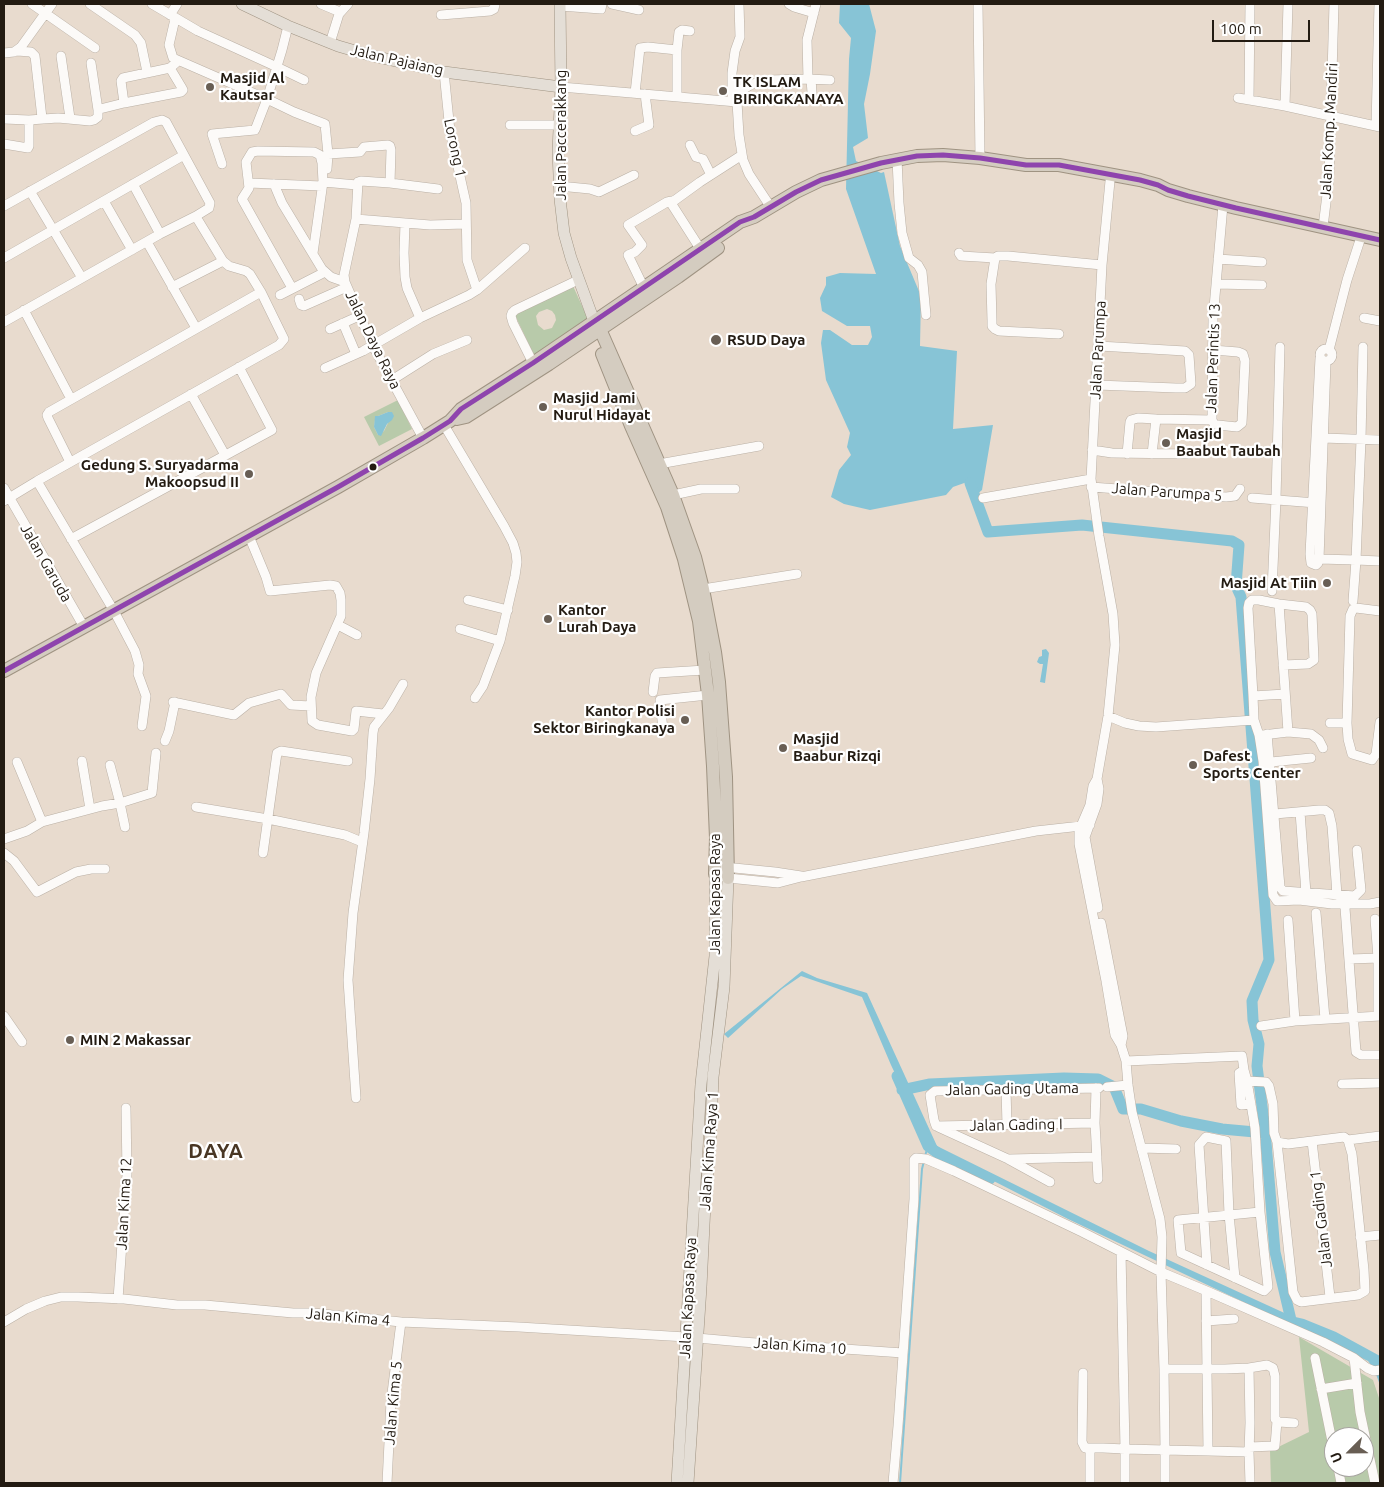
<!DOCTYPE html>
<html>
<head>
<meta charset="utf-8">
<style>
  body { margin:0 }
  #map { position:relative; width:1384px; height:1487px; overflow:hidden; background:#e8dbce; font-family:Ubuntu,sans-serif }
  canvas { display:block }
  .frame { position:absolute; inset:0; border:5px solid #231b12; pointer-events:none }
  .north { position:absolute; left:1324px; top:1427px; width:50px; height:50px; box-sizing:border-box; background:#fff; border:1px solid #a7a4a0; border-radius:50%; rotate:247deg; font-size:14px; font-weight:700; line-height:20px; text-align:center; color:#231b12 }
  .north::after { content:''; display:block; margin:auto; width:18px; height:22px; background:#685e54; clip-path:polygon(50% 0,100% 100%,50% 72%,0 100%) }
  .scale { position:absolute; left:1212px; top:20px; width:98px; height:22px; box-sizing:border-box; border:2px solid #231b12; border-top:0; padding-left:6px; font-size:15px; line-height:18px; white-space:nowrap; color:#231b12; -webkit-text-stroke:4px #fff; paint-order:stroke }
</style>
</head>
<body>
<div id="map">
<canvas width="1384" height="1487"></canvas>
<div class="frame"></div>
<div class="north">U</div>
<div class="scale">100 m</div>
</div>
<script>
const g = document.querySelector('canvas').getContext('2d');
g.lineJoin = 'round';
function paint(path, color) { g.fillStyle = color; g.fill(path, 'evenodd'); }
const toPath = rows => new Path2D(rows.map(r => 'M' + r).join(''));
function stroke(path, color, width, dash) { g.strokeStyle = color; g.lineWidth = width; g.lineCap = dash ? 'butt' : 'round'; g.setLineDash(dash || []); g.stroke(path); }
function label(font, color, halo, rows, align = 'center') {
  g.font = font + ' Ubuntu,sans-serif'; g.lineWidth = 4.5; g.setLineDash([]); g.textBaseline = 'middle'; g.strokeStyle = halo; g.fillStyle = color; for (const [text, x, y, turn = 0] of rows) {
    g.save(); g.translate(x, y); g.rotate((+turn || 0) * Math.PI / 180); g.textAlign = isNaN(turn) ? turn : align; if (halo) g.strokeText(text, 0, 0); g.fillText(text, 0, 0); g.restore();
  }
}
const green = toPath([
  [573,286,588,319,534,355,514,313],
  [547,309,552,311,555,315,556,320,552,328,544,330,538,325,536,316,539,312],
  [398,400,412,429,379,446,364,417],
  [388,412,389,421,384,431,378,435,374,427,375,420,378,416],
  [1299,1337,1373,1380,1380,1401,1380,1483,1271,1483,1270,1451,1309,1432],
  [1334,1437,1364,1437,1364,1467,1334,1467]
]);
const water = toPath([
  [840,4,869,4,876,31,870,74,864,104,868,138,853,147,856,161,881,173,884,172,900,246,921,296,920,346,957,351,953,429,993,425,982,490,975,496,967,482,953,487,946,495,870,510,844,504,831,497,839,470,851,455,847,447,850,433,826,380,821,343,823,330,830,330,852,345,868,345,872,337,870,326,847,326,822,311,820,298,826,285,826,277,840,273,876,274,846,189,849,59,851,38,839,23],
  [388,412,392,412,394,416,392,420,387,424,381,436,378,435,374,427,375,416,378,416],
  [1046,649,1049,653,1045,683,1040,682,1043,664,1040,664,1037,662,1039,657,1042,656,1042,650],
  [802,971,817,978,867,993,937,1146,1149,1251,1291,1316,1304,1319,1336,1332,1380,1356,1380,1385,1374,1369,1368,1361,1068,1219,931,1149,891,1065,862,997,801,976,782,989,728,1038,724,1034]
]);
const stream = toPath([
  [925,1156,928,1146],
  [900,1483,922,1169,924,1161]
]);
const river = toPath([
  [970,483,988,532,1082,525,1232,541,1239,545,1236,586,1241,597,1269,960,1252,1001,1253,1020,1259,1044,1257,1066,1265,1130,1275,1252,1291,1320],
  [897,1076,928,1146,943,1157,990,1179],
  [902,1090,930,1084,1064,1078,1098,1079,1114,1087,1123,1109,1141,1109,1181,1121,1222,1129,1266,1133]
]);
const minor = toPath([
  [32,4,95,48],
  [90,4,135,35,141,43,147,72],
  [152,4,198,31,277,67,304,80],
  [321,4,340,12],
  [612,4,639,10],
  [789,4,794,7,814,13],
  [978,4,980,158],
  [560,6,601,9,602,4],
  [170,15,177,4],
  [441,15,490,11,494,9,495,4],
  [175,19,169,45,173,58,267,99,255,130,212,134,222,164],
  [288,26,282,50,267,99,294,112,325,124,328,154,327,169],
  [330,43,339,14,348,4],
  [17,51,31,52,35,56,42,118],
  [4,53,14,52,21,47,52,4],
  [61,56,70,118],
  [91,63,98,110],
  [444,72,450,131,466,203,467,260,477,290],
  [808,79,807,40,816,4],
  [811,79,812,93],
  [561,87,737,102,739,135,743,160,749,174,770,206],
  [731,89,744,89,752,84,768,80,808,79,830,80],
  [635,93,640,48,648,47,677,50],
  [732,95,732,73,735,51,740,37,739,4],
  [677,97,677,50,679,32,682,30,690,31],
  [1238,98,1285,106,1380,127],
  [1249,100,1250,4],
  [124,103,181,92,183,90,182,88,170,68],
  [1285,106,1288,4],
  [4,119,29,120,58,118,90,121,94,120,98,117,98,110,100,109,124,103,121,81,123,78,170,68,178,61],
  [510,125,559,125],
  [1376,126,1379,4],
  [635,131,649,125,645,94],
  [4,144,28,148,29,146,29,120],
  [690,145,696,157,703,159,711,175],
  [328,154,360,152,364,147,388,145,390,146,391,150,390,183],
  [897,159,899,203,902,233,909,258,918,265,922,272,926,315],
  [1110,181,1102,265,1091,479,1099,536,1113,614,1115,645,1108,716,1097,779,1093,786,1090,805,1081,826,1079,833,1079,844,1106,981,1115,1035,1121,1045,1126,1061,1128,1085,1132,1112,1160,1219,1162,1237,1161,1272,1164,1369,1225,1369,1249,1368,1250,1423,1249,1452,1250,1483],
  [323,182,357,185],
  [249,183,322,186],
  [133,184,160,234],
  [274,184,282,203,322,269,331,277,345,282],
  [559,186,590,189,599,192,634,175],
  [30,191,82,278],
  [104,201,132,250],
  [4,206,154,122,162,120,166,122,210,203,209,208,196,216,198,220,223,261,229,266,246,271,250,274,261,292,284,339,279,345,37,481,4,501],
  [356,219,430,225,466,224],
  [405,223,404,253,405,277,407,288,420,318],
  [1323,227,1329,178,1334,4],
  [147,242,196,328],
  [701,250,671,203,700,182,742,155],
  [959,253,961,256,995,258],
  [4,258,184,155],
  [1218,259,1262,262],
  [1216,284,1262,285],
  [172,287,223,261],
  [292,288,242,199,249,188,246,162,252,152,258,151,314,152,320,155,322,163,323,182,313,253],
  [644,288,628,255,635,252,642,245,628,225,667,202,672,201],
  [280,295,325,272],
  [299,299,301,305,304,306,347,287],
  [24,310,71,399],
  [1364,318,1380,321],
  [4,322,160,234,196,216],
  [343,323,356,354],
  [330,329,359,316],
  [1059,334,999,331,995,329,992,326,992,321,991,284,995,258,998,256,1008,256,1102,265],
  [1363,347,1361,440,1356,560,1380,561],
  '1320 355a6 6 0 1 1 12 0a6 6 0 1 1-12 0Z',
  [1329,350,1347,280,1361,237],
  [1320,358,1310,554,1311,563,1316,565,1318,563,1319,559,1326,362],
  [533,363,513,323,511,316,512,313,515,310,578,280],
  [325,368,363,351,420,318,469,295,477,290,525,248],
  [392,380,433,354,467,340],
  [1097,385,1176,388,1185,388,1191,384,1189,355,1185,351,1099,346],
  [191,394,225,455],
  [1212,420,1214,424,1218,425,1237,427,1242,423,1245,361,1243,354,1238,352,1213,350],
  [444,425,504,526,513,543,516,553,517,562,515,576,500,641,483,686,475,698],
  [423,438,373,346,345,282,344,275,356,219,358,182,361,181,390,183,438,189],
  [1323,438,1380,440],
  [1092,450,1112,453,1189,454],
  [1127,454,1130,422,1131,420,1138,418,1156,419],
  [1152,454,1156,419,1212,420,1213,319,1223,205],
  [70,462,48,418,47,415,49,412,261,292],
  [659,464,759,446],
  [37,481,114,611,135,651,139,665,138,674,146,696,142,726],
  [1091,487,1226,497,1235,496,1240,489],
  [4,488,84,627],
  [673,495,701,489,735,489],
  [983,498,1091,479],
  [1252,498,1316,503],
  [249,536,266,577,270,591,330,585,336,586,340,593,341,600,341,616,316,673,311,697,312,721,318,725,352,731,354,729,356,711,383,714],
  [71,539,272,430,239,367],
  [1319,559,1356,560,1353,601],
  [703,589,797,574],
  [1272,591,1276,499,1280,347],
  [468,600,508,610],
  [1279,604,1288,732],
  [338,625,357,635],
  [460,629,500,641],
  [1283,665,1308,664,1314,660,1312,614,1310,610,1306,607,1279,604,1259,600,1252,600,1249,603,1248,608,1253,696,1285,694],
  [653,692,655,676,657,673,705,670],
  [1253,696,1254,720],
  [173,702,234,715,249,703,281,694,291,705,311,706],
  [1108,716,1125,723,1139,726,1156,727,1254,720,1259,735,1263,761,1273,895,1277,901,1299,900,1332,904,1370,904,1380,902],
  [1330,723,1347,723,1348,739,1352,754,1372,760,1376,754,1380,722],
  [1347,723,1350,616,1353,609,1356,608,1380,611],
  [663,730,660,700,708,695],
  [1267,734,1280,887,1283,891,1355,896,1361,890,1357,850],
  [1263,735,1288,732,1311,734,1319,740,1323,748],
  [165,741,169,731,175,702],
  [82,761,90,809],
  [17,762,42,822],
  [1271,762,1311,758],
  [110,765,120,803,125,827],
  [1097,779,1099,789,1097,804,1085,837,1098,908],
  [196,807,268,819,345,835,362,842],
  [1300,812,1306,893],
  [1275,814,1319,810,1325,810,1329,813,1332,826,1337,895],
  [4,839,27,831,42,822,102,806,120,803,152,793,156,753],
  [4,853,14,861,37,892,76,872,91,869,105,869],
  [263,853,277,753,281,751,348,761],
  [724,867,775,872,801,876],
  [715,874,728,878,778,883,801,877,1036,831,1090,825],
  [1345,908,1356,1052,1361,1055,1380,1055],
  [1316,913,1325,1019],
  [1375,919,1378,958,1378,1016],
  [1288,920,1295,1021],
  [1101,923,1123,1036,1121,1045],
  [1349,959,1380,958],
  [4,1016,22,1042],
  [1261,1026,1295,1021,1380,1016],
  [1126,1061,1242,1056,1244,1070,1247,1081,1266,1082,1269,1086,1273,1104,1274,1133,1277,1142,1293,1292,1297,1300,1301,1302,1358,1295,1365,1291,1364,1270,1352,1154,1348,1140],
  [1244,1070,1239,1073,1241,1105,1251,1104],
  [1247,1081,1255,1128,1260,1212,1268,1287,1264,1291,1181,1253,1178,1220,1260,1212],
  [1342,1084,1380,1083],
  [1107,1087,1128,1085],
  [1096,1088,1095,1123,1098,1179],
  [1006,1089,1007,1125],
  [356,1098,348,980,353,913,364,833,370,779,373,733,374,727,389,708,403,684],
  [936,1126,934,1120,930,1095,935,1091,1099,1088],
  [936,1126,1095,1123],
  [938,1127,1008,1159,1050,1182],
  [1312,1141,1330,1297],
  [1277,1142,1288,1144,1344,1137,1348,1140,1380,1136],
  [1141,1148,1176,1149],
  [1010,1159,1097,1157],
  [1360,1237,1380,1235],
  [1121,1252,1125,1449,1165,1450,1164,1369],
  [1207,1265,1199,1145,1206,1137,1226,1141,1229,1214,1235,1278],
  [1206,1291,1208,1451,1249,1452],
  [118,1299,127,1174,126,1108],
  [1206,1321,1234,1319],
  [4,1322,26,1309,45,1301,61,1297,78,1297,124,1299,177,1305,205,1305,293,1313,313,1313,401,1322,519,1327,686,1337,742,1342,903,1353],
  [1315,1358,1334,1451],
  [1354,1358,1360,1412,1375,1483],
  [1249,1368,1267,1365,1273,1368,1275,1376,1275,1419,1279,1422,1294,1423],
  [1083,1373,1082,1442,1085,1448,1090,1448],
  [1321,1389,1357,1383],
  [1249,1447,1275,1446,1277,1421],
  [1338,1467,1341,1483],
  [387,1483,391,1401,401,1322],
  [893,1483,898,1426,914,1199,914,1160,916,1158,926,1159,954,1171,1082,1232,1161,1272,1209,1292,1323,1342,1354,1358,1367,1368,1374,1371,1380,1370],
  [1090,1483,1090,1448,1103,1448,1125,1449,1125,1483],
  [1165,1483,1165,1450,1208,1451]
]);
const major = toPath([
  [242,4,288,26,338,46,369,55,444,72,561,87],
  [560,4,561,87,558,151,560,199,564,233,571,258,594,321],
  [677,1483,701,1084,715,956,715,874],
  [688,1483,701,1287,705,1204,710,1148,713,1077,724,987,728,878]
]);
const highway = toPath([
  [596,320,673,495,695,557,703,589,715,652,719,682,726,777,728,878],
  [602,354,631,426,667,507,684,559,699,621,708,695,713,766,716,838,715,874],
  [457,419,466,417,549,364,678,277,718,248],
  [4,671,338,487,423,438,450,421,461,409,533,363,740,222,754,217,796,192,821,180,881,163,917,156,943,155,980,158,1026,165,1059,165,1140,180,1158,185,1168,190,1188,196,1236,208,1380,240]
]);
const bus1 = toPath([
  [4,671,338,487,423,438,450,421,461,409,533,363,740,222,754,217,796,192,821,180,881,163,917,156,943,155,980,158,1026,165,1059,165,1140,180,1158,185,1168,190,1188,196,1236,208,1380,240]
]);
const markers = [
  [210,87,5,"#685e54"],
  [723,91,5,"#685e54"],
  [716,340,6,"#685e54"],
  [543,407,5,"#685e54"],
  [1166,443,5,"#685e54"],
  [373,467,4.5,"#231b12"],
  [249,474,5,"#685e54"],
  [1327,583,5,"#685e54"],
  [548,619,5,"#685e54"],
  [685,720,5,"#685e54"],
  [783,748,5,"#685e54"],
  [1193,765,5,"#685e54"],
  [70,1040,5,"#685e54"]
];
const streetNames = [
  ["Jalan Pajaiang",397,60,13],
  ["Jalan Komp. Mandiri",1329,131,-87],
  ["Jalan Paccerakkang",561,135,-90],
  ["Lorong 1",455,148,78],
  ["Jalan Daya Raya",373,340,64],
  ["Jalan Parumpa",1098,350,-87],
  ["Jalan Perintis 13",1213,358,-88],
  ["Jalan Parumpa 5",1167,492,4],
  ["Jalan Garuda",46,563,60],
  ["Jalan Kapasa Raya",715,894,-90],
  ["Jalan Gading Utama",1012,1089,-1],
  ["Jalan Gading I",1016,1125,-1],
  ["Jalan Kima Raya 1",709,1151,-86],
  ["Jalan Kima 12",124,1204,-87],
  ["Jalan Gading 1",1321,1219,-97],
  ["Jalan Kapasa Raya",688,1298,-87],
  ["Jalan Kima 4",348,1317,5],
  ["Jalan Kima 10",800,1346,4],
  ["Jalan Kima 5",393,1403,-85]
];
const poiNames = [
  ["Masjid Al",220,78],
  ["Kautsar",220,95],
  ["TK ISLAM",733,82],
  ["BIRINGKANAYA",733,99],
  ["RSUD Daya",727,340],
  ["Masjid Jami",553,398],
  ["Nurul Hidayat",553,415],
  ["Masjid",1176,434],
  ["Baabut Taubah",1176,451],
  ["Gedung S. Suryadarma",239,465,"right"],
  ["Makoopsud II",239,482,"right"],
  ["Masjid At Tiin",1317,583,"right"],
  ["Kantor",558,610],
  ["Lurah Daya",558,627],
  ["Kantor Polisi",675,711,"right"],
  ["Sektor Biringkanaya",675,728,"right"],
  ["Masjid",793,739],
  ["Baabur Rizqi",793,756],
  ["Dafest",1203,756],
  ["Sports Center",1203,773],
  ["MIN 2 Makassar",80,1040]
];
const districtNames = [
  ["DAYA",216,1151]
];
paint(green, '#b8caaa');
paint(water, '#87c4d6');
stroke(stream, '#87c4d6', 2);
stroke(river, '#87c4d6', 11);
stroke(minor, '#bab0a5', 10);
stroke(major, '#9f9382', 12);
stroke(highway, '#9f9382', 14);
stroke(minor, '#fcfaf8', 9);
stroke(major, '#e4ded6', 11);
stroke(highway, '#d4ccc0', 12);
stroke(bus1, '#8e44ad', 5);
for (const [x, y, r, color] of markers) { const dot = new Path2D(); dot.arc(x, y, r, 0, 2 * Math.PI); g.fillStyle = color; g.fill(dot); stroke(dot, '#fff', 2); }
label('15px', '#231b12', '#fff', streetNames);
label('bold 15px', '#231b12', '#fff', poiNames, 'left');
g.letterSpacing = '1px';
label('bold 20px', '#493623', '#fff', districtNames);
g.letterSpacing = '0px';
</script>
</body>
</html>
